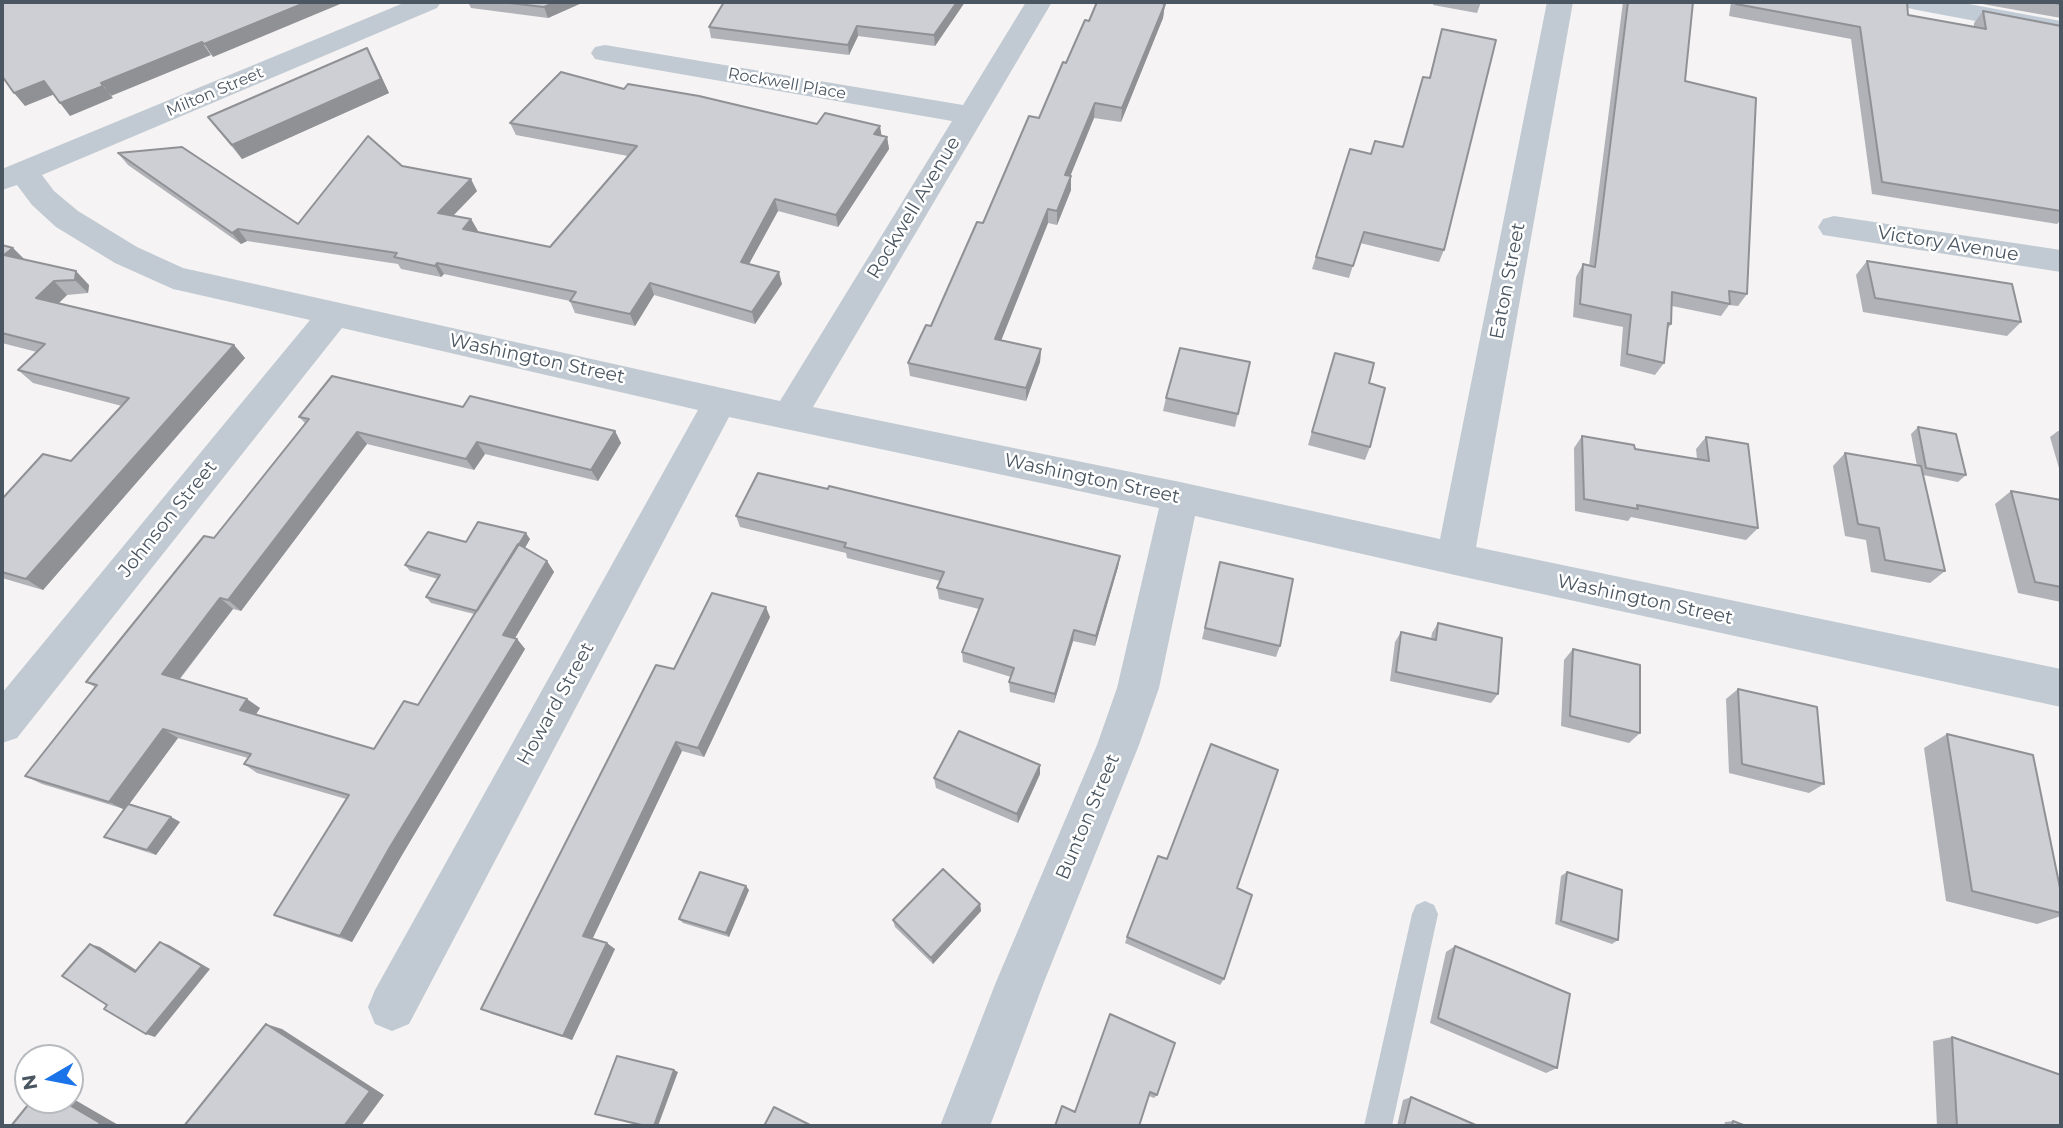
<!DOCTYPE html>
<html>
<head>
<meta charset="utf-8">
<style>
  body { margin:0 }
  #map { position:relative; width:2063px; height:1128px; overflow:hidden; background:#f5f3f3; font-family:Montserrat,sans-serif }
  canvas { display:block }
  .frame { position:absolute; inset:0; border:4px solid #4a5661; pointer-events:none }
  .north { position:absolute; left:14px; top:1044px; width:70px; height:70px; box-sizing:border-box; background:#fff; border:2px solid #b7bbc0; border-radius:50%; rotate:260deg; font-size:19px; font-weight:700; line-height:28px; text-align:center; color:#4a5661 }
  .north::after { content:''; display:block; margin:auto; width:24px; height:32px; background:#1a73e8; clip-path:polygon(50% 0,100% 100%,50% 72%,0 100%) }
</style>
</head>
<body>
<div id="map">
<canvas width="2063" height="1128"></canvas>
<div class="frame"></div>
<div class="north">N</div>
</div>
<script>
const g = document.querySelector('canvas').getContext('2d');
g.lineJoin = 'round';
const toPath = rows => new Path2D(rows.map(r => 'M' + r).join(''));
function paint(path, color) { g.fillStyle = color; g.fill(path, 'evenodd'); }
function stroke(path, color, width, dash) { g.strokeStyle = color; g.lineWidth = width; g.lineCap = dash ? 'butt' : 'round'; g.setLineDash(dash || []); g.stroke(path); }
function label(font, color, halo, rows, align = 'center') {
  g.font = font + ' Montserrat,sans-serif'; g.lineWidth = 5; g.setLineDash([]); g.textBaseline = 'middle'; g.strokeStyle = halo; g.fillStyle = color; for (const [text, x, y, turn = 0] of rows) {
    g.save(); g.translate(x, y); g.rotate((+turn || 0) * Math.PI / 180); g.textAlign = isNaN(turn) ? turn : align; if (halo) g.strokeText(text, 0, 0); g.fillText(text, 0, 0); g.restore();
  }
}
const service = toPath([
  [1425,901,1434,905,1438,914,1392,1126,1364,1126,1412,914,1416,905,1425,901]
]);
const minor = toPath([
  [406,2,441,2,437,8,42,175,54,191,78,211,137,247,183,268,780,401,952,121,605,61,595,59,591,53,595,47,605,45,963,105,1026,2,1052,2,813,407,1180,482,1440,539,1547,2,1573,2,1476,547,2061,669,2061,707,1455,575,1195,516,1159,688,1139,745,1044,982,990,1126,940,1126,996,982,1097,745,1117,688,1159,508,729,417,409,1024,392,1031,375,1024,368,1007,375,990,698,410,342,328,17,738,2,743,2,693,310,320,173,289,115,263,56,227,32,205,17,185,2,190,2,169,406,2],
  [1834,216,2061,250,2061,272,1823,235,1818,227,1823,219,1834,216]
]);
const secondary = toPath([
  [1904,2,1958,2,2061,21,2061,37,1917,10,1908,8,1904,2]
]);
const wall = toPath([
  [468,2,584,2,548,18,471,8],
  [965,2,935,46,858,36,849,55,711,38,709,27],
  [1434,2,1481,2,1477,13,1433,5],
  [1623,2,1693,2,1685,81,1747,294,1738,306,1729,305,1721,316,1672,306,1671,324,1667,330,1664,363,1655,375,1620,366,1623,327,1573,317,1576,277,1583,264,1589,266],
  [1731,2,1907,2,1908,15,1974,27,1974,23,1983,11,2061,26,2061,220,2057,224,1872,194,1851,39,1729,16],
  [1971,2,2061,2,2061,18],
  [1165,4,1163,18,1121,122,1094,118,1070,176,1071,176,1071,190,1057,225,1048,223,1001,341,1041,349,1040,362,1026,401,910,376,908,363,931,326,983,223,1039,118,1066,63,1089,21],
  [1442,29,1444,250,1439,262,1360,243,1349,278,1312,269,1350,149,1371,154,1402,147,1429,78],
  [367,48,375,63,389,93,242,159,219,131,208,117],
  [624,89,881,136,887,137,889,149,838,227,778,211,749,264,782,284,755,324,654,295,635,326,575,313,570,301,444,274,441,277,401,269,398,264,247,241,241,244,128,165,118,153,298,224,402,166,477,191,453,216,471,219,478,231,477,232,550,247,628,156,516,135,510,123],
  [2,245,13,248,25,260,89,285,88,293,67,295,58,303,234,345,245,358,43,590,2,578,2,499,71,461,122,406,33,383,18,370,37,352,2,343],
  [1867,261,2021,322,2007,336,1863,312,1856,275],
  [1250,362,1235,427,1163,411,1166,398],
  [1331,366,1369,383,1370,447,1365,460,1308,445],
  [463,407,615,431,621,443,598,481,485,454,474,470,367,444,241,611,233,609,180,679,260,708,256,714,374,749,418,705,474,614,431,603,426,597,438,579,410,571,405,565,466,542,530,539,525,548,547,561,554,572,515,638,517,639,525,649,402,855,352,942,288,921,274,915,346,799,257,773,244,764,248,758,178,738,129,804,171,817,180,822,156,855,113,841,104,837,124,809,42,784,25,776,95,687,86,682,214,538,305,423,299,417],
  [1918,427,1966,475,1958,482,1923,475,1945,571,1930,583,1871,572,1866,540,1845,536,1833,466,1845,453,1917,466,1911,434],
  [2058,431,2061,431,2061,475,2050,437],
  [1582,436,1635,449,1697,459,1696,449,1706,437,1758,528,1746,540,1631,517,1628,521,1575,511,1574,448],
  [2011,491,2061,500,2061,602,2018,593,1995,504],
  [736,516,1120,556,1118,567,1095,646,1073,641,1054,703,1010,692,1009,682,1011,677,963,662,962,652,979,609,939,599,937,588,940,581,847,558,846,553,740,527],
  [1220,562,1280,646,1276,657,1202,639],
  [770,617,704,757,682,751,592,939,615,949,572,1040,492,1014,481,1009,674,669],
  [1438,623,1498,694,1491,703,1390,681,1395,642,1401,632,1431,639,1432,633],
  [1573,649,1640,733,1629,743,1561,726,1564,660],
  [1738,689,1824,784,1809,793,1729,773,1726,699],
  [1947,734,2061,893,2061,916,2037,924,1946,901,1924,748],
  [1040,774,1018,823,936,788,934,778],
  [1167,859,1237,888,1224,979,1220,985,1125,943,1127,937],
  [1567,872,1618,940,1612,944,1555,924,1561,876],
  [749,890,729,937,683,923,679,919],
  [980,904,981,911,933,964,895,927,893,920],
  [1455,946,1557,1068,1546,1073,1430,1023,1446,952],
  [1110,1014,1157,1095,1154,1098,1149,1096,1075,1112],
  [1952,1037,2061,1126,1937,1126,1933,1041],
  [1411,1097,1478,1126,1397,1126,1403,1100],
  [1733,1121,1746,1126,1724,1126,1725,1122]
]);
const shadedWall = toPath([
  [307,2,345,2,213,57,204,44],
  [556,2,584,2,548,18,544,7],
  [957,2,965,2,935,46,934,35],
  [1165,4,1163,18,1121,122,1122,108],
  [857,26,858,36,849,55,848,45],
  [202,42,211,55,111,96,101,83],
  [367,48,375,63,389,93,242,159,232,145],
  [44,81,55,94,25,106,14,93],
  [103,86,113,98,70,116,60,103],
  [1095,103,1094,118,1065,189,1065,175],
  [880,126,882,138,874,134],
  [887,137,889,149,838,227,836,215],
  [1071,176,1071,190,1057,225,1057,211],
  [471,179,477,191,445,224,438,213],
  [775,199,778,211,744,273,741,262],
  [1048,209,1048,223,996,353,995,339],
  [471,219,478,231,470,241,463,229],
  [238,229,247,241,241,244,232,233],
  [13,248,26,261,4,255],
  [437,263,444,274,441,277,435,266],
  [76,271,89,285,88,293,75,280],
  [779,272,782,284,755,324,752,312],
  [54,281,67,295,50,312,36,298],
  [650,283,654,295,635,326,630,314],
  [234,345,245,358,43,590,26,579],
  [1041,349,1040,362,1026,401,1026,388],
  [615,431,621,443,598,481,591,470],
  [357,432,367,444,241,611,228,600],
  [477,442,485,454,474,470,466,459],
  [526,533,530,539,484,617,480,611],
  [1120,556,1118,567,1095,646,1096,636],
  [547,561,554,572,511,645,503,635],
  [220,598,233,609,176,683,162,674],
  [766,607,770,617,704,757,698,748],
  [1074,630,1073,641,1054,703,1055,694],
  [517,639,525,649,402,855,352,942,340,936,390,847],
  [247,699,260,708,253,719,240,710],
  [163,729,178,738,125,810,109,802],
  [676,742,682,751,591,942,583,936],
  [1040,765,1040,774,1018,823,1017,814],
  [171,817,180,822,156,855,147,850],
  [746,886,749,890,729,937,726,933],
  [980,904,981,911,933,964,931,958],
  [160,942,169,945,210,969,155,1037,146,1034],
  [607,943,615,949,572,1040,563,1036],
  [90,944,100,947,144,975,135,972],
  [266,1024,282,1029,384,1095,361,1126,344,1126],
  [674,1070,678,1072,658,1126,654,1126],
  [70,1097,120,1126,98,1126,61,1100,70,1100]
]);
const building = toPath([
  [2,2,307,2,204,44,202,42,101,83,103,86,60,103,44,81,14,93,2,76,2,2],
  [501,2,556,2,544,7,501,2],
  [724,2,957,2,934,35,857,26,848,45,709,27,724,2],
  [1097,2,1158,2,1165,4,1122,108,1095,103,1065,175,1071,176,1057,211,1048,209,995,339,1041,349,1026,388,908,363,926,325,931,326,977,222,983,223,1029,116,1039,118,1063,62,1066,63,1085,20,1089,21,1097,2],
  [1628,2,1693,2,1685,81,1756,98,1747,294,1729,291,1730,304,1672,292,1671,324,1668,323,1664,363,1627,354,1631,315,1580,304,1583,264,1595,267,1628,2],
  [1736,2,1907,2,1908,15,1986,29,1983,11,2061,26,2061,211,1882,182,1860,27,1736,4,1736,2],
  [2047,2,2061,2,2061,4,2047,2],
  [1442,29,1496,40,1444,250,1364,232,1353,266,1316,257,1350,149,1371,154,1375,141,1403,147,1423,77,1430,78,1442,29],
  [367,48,381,79,232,145,208,117,367,48],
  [561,72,624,89,628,84,699,96,817,124,825,113,880,126,874,134,887,137,836,215,775,199,741,262,779,272,752,312,650,283,630,314,570,301,576,292,437,263,435,266,394,257,397,253,238,229,232,233,118,153,182,147,298,224,368,136,402,166,471,179,438,213,471,219,463,229,550,247,637,146,510,123,561,72],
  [2,245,13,248,4,255,76,271,75,280,54,281,36,298,234,345,26,579,2,572,2,499,43,454,71,461,129,398,18,370,45,344,2,333,2,245],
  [1867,261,2012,284,2021,322,1875,298,1867,261],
  [1180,348,1250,362,1238,414,1166,398,1180,348],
  [1335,353,1374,363,1369,383,1385,388,1370,447,1312,432,1335,353],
  [332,376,463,407,470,396,615,431,591,470,477,442,466,459,357,432,228,600,220,598,162,674,247,699,240,710,374,749,404,701,418,705,518,544,547,561,503,635,517,639,390,847,340,936,274,915,349,795,244,764,251,754,163,729,109,802,25,776,97,685,86,682,204,536,214,538,309,419,299,417,332,376],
  [1918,427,1956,434,1966,475,1926,468,1918,427],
  [1582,436,1634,445,1635,449,1709,461,1706,437,1748,444,1758,528,1637,505,1638,509,1584,499,1582,436],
  [1845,453,1921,466,1945,571,1885,560,1879,528,1858,524,1845,453],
  [758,473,828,489,829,486,1120,556,1096,636,1074,630,1055,694,1009,682,1014,668,962,652,983,599,937,588,944,572,844,547,846,543,736,516,758,473],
  [2011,491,2061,500,2061,587,2035,582,2011,491],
  [478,522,526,533,477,611,426,597,440,575,405,565,428,532,466,542,478,522],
  [1220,562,1293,579,1280,646,1205,628,1220,562],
  [712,593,766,607,698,748,676,742,583,936,607,943,563,1036,481,1009,656,665,674,669,712,593],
  [1438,623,1502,638,1498,694,1396,672,1401,632,1436,640,1438,623],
  [1573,649,1640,665,1640,733,1570,716,1573,649],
  [1738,689,1817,707,1824,784,1742,764,1738,689],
  [959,731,1040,765,1017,814,934,778,959,731],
  [1947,734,2033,755,2061,893,2061,913,1972,891,1947,734],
  [1211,744,1278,770,1237,888,1252,895,1224,979,1127,937,1158,856,1167,859,1211,744],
  [128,804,171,817,147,850,104,837,128,804],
  [943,869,980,904,931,958,893,920,943,869],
  [700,872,746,886,726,933,679,919,700,872],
  [1567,872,1622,890,1618,940,1561,921,1567,872],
  [160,942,202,966,146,1034,104,1009,107,1005,62,976,90,944,135,972,160,942],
  [1455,946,1570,994,1557,1068,1438,1018,1455,946],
  [1110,1014,1175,1043,1157,1095,1150,1092,1139,1126,1055,1126,1062,1106,1075,1112,1110,1014],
  [266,1024,370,1091,344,1126,184,1126,266,1024],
  [1952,1037,2061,1075,2061,1126,1957,1126,1952,1037],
  [617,1056,674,1070,654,1126,646,1126,595,1114,617,1056],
  [1411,1097,1478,1126,1404,1126,1411,1097],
  [32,1100,61,1100,100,1123,98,1126,11,1126,32,1100],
  [774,1107,812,1126,764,1126,774,1107],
  [1733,1121,1746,1126,1732,1126,1733,1121]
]);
const farStreetnames = [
  ["Rockwell Place",787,84,10],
  ["Milton Street",215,92,-23]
];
const streetNames = [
  ["Rockwell Avenue",914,208,-59],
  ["Victory Avenue",1948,244,9],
  ["Eaton Street",1508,281,-79],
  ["Washington Street",537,359,12],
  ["Washington Street",1092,479,12],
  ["Johnson Street",168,519,-51],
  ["Washington Street",1645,600,12],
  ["Howard Street",556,704,-61],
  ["Bunton Street",1088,817,-67]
];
paint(service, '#c1cad2');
paint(minor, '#c1cad2');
paint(secondary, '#c1cbd6');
paint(wall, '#b0b2b7');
paint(shadedWall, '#909195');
paint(building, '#cdcfd5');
stroke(building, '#909195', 2);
label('16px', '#4a5661', '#fff', farStreetnames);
label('19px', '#4a5661', '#fff', streetNames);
</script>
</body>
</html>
